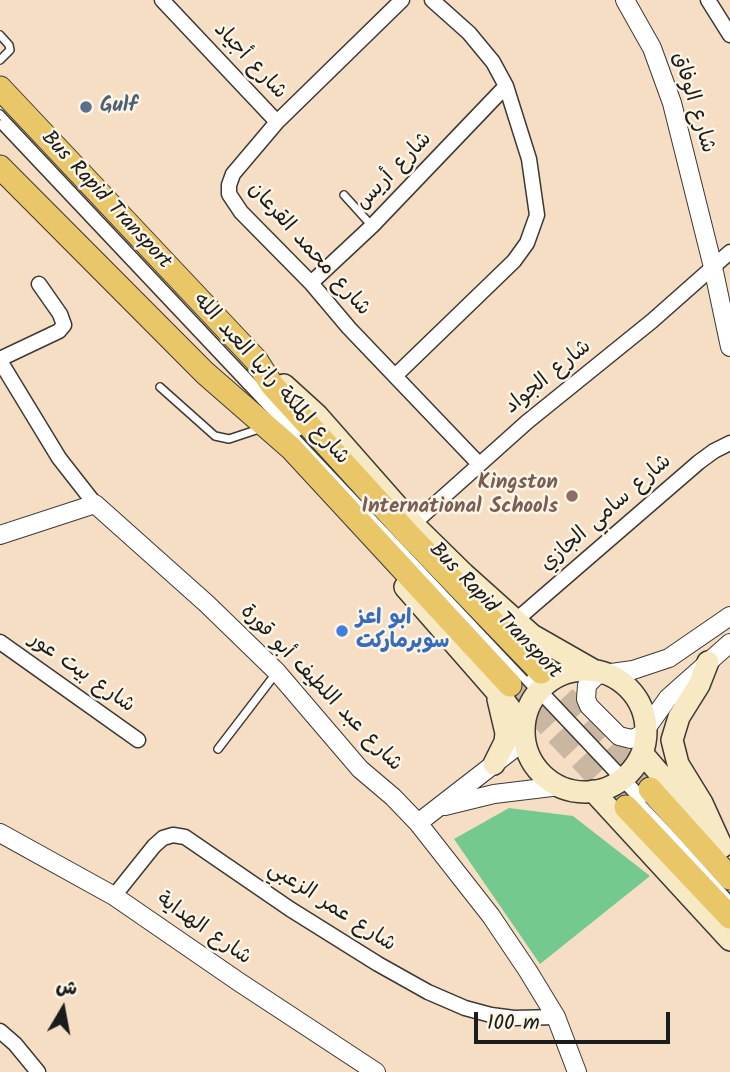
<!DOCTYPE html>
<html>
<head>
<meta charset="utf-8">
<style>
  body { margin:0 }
  #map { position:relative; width:730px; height:1072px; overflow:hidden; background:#f5dec3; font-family:Kalam,"Playpen Sans Arabic",sans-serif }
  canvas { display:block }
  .north { position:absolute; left:28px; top:974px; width:70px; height:70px; -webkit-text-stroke:5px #fcf5e5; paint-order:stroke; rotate:10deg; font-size:19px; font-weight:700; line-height:28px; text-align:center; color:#1c1c1c }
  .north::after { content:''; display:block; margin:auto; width:24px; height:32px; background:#1c1c1c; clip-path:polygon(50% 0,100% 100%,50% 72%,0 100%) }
  .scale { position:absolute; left:474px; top:1012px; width:196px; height:32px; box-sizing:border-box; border:4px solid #1c1c1c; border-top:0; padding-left:9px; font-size:21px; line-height:24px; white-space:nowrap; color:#1c1c1c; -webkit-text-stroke:5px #fcf5e5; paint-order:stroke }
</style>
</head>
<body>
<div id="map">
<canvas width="730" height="1072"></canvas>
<div class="north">ش</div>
<div class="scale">100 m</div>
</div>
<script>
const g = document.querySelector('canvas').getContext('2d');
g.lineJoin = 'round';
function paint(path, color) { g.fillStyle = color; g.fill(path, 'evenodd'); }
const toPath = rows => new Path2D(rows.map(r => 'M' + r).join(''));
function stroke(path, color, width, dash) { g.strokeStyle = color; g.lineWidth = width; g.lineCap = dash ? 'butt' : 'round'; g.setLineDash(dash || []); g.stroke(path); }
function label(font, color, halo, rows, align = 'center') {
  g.font = font + ' Kalam,"Playpen Sans Arabic",sans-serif'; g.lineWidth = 5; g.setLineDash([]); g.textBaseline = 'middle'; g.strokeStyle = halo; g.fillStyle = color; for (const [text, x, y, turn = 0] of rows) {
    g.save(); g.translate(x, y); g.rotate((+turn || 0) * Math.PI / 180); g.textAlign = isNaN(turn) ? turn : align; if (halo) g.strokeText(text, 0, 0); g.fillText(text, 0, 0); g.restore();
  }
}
const green = toPath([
  [509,808,573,816,650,876,540,964,454,839]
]);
const primaryTunnel = toPath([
  [541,672,650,789],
  [510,685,626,807]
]);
const service = toPath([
  [0,35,9,45,10,50,0,60],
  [0,114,299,432],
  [0,124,679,843,730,900],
  [344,195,372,226],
  [160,387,215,436,229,439,259,429],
  [531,677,645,798],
  [218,749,277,672]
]);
const minor = toPath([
  [162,0,277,122],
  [402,0,277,122,233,174,229,185,229,194,241,212,311,283,349,328,479,464],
  [708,0,730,35],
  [311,283,372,226,506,86],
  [0,359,59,331,64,325,60,314,39,284],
  [0,361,59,458,95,504],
  [395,376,514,261,527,243,537,215,529,159,506,86,493,62,469,33,432,0],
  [413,524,527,422,652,321,730,252],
  [515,621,699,462,714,451,730,443],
  [0,642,138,740],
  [114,896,154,846,163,838,173,835,185,837,290,909,378,964,428,992,465,1008,491,1015,514,1018,556,1017],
  [0,1031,15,1044,38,1072]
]);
const tertiary = toPath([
  [625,0,652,48,672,103,713,267,730,347],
  [0,535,95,504,207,604,277,672,360,769,393,797,418,823,491,916,528,971,556,1017,577,1072],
  [730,616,669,658,633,670,597,675,587,685,586,699,589,706,619,736,631,739,637,737,643,733,668,698,730,643],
  [445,806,494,794,560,786],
  [418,823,525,740],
  [0,833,114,896,239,982,376,1072]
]);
const secondary = toPath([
  [284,385,317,415,413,524,464,574,532,635,595,671],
  [405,587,503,699,524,727],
  [708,662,699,685,679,717,672,740,678,764,702,803,722,847],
  '524 731a61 61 0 1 1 122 0a61 61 0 1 1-122 0Z',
  [642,753,704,825],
  [494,764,505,742,506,733,498,699],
  [593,791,730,940]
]);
const primary = toPath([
  [0,88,256,360,272,385,408,534,541,672],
  [0,167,205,373,291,448,510,685],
  [650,789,730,878],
  [626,807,730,917]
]);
const markers = [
  [86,107,7,"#5c6f8a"],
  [572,496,7,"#8d6e63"],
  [342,631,7,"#3f7fe0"]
];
const streetNames = [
  ["شارع أجياد",249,62,47],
  ["شارع الوفاق",692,103,73],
  ["شارع أريس",395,172,-46],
  ["Bus Rapid Transport",105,201,47],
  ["شارع محمد القرعان",308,250,48],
  ["شارع الجواد",549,378,-39],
  ["شارع الملكة رانيا العبد الله",270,380,48],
  ["شارع سامي الجازي",607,514,-41],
  ["Bus Rapid Transport",494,612,46],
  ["شارع بيت عور",81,674,35],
  ["شارع عبد اللطيف أبو قورة",320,689,46],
  ["شارع عمر الزعبي",331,908,33],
  ["شارع الهداية",203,930,35]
];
const serviceNames = [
  ["Gulf",100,107]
];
const educationNames = [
  ["Kingston",558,484],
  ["International Schools",558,508]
];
const shopNames = [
  ["ابو اعز",356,619],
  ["سوبرماركت",356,643]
];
paint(green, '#74ca8e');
stroke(primaryTunnel, '#cab7a2', 23, [23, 11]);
stroke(service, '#3d3935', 10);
stroke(minor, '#3d3935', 17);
stroke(tertiary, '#3d3935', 20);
stroke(secondary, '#3d3935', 24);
stroke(primary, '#3d3935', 25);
stroke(service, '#fff', 7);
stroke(minor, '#fff', 14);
stroke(tertiary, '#fff', 18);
stroke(secondary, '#f6e9c3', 21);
stroke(primary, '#e9c769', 23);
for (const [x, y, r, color] of markers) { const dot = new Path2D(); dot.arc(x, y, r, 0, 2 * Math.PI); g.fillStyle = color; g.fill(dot); stroke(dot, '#fcf5e5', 2.5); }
label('21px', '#1c1c1c', '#fcf5e5', streetNames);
label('bold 21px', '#4e5e75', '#fcf5e5', serviceNames, 'left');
label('bold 21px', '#785e54', '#fcf5e5', educationNames, 'right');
label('bold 21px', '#366cbe', '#fcf5e5', shopNames, 'left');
</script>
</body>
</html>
